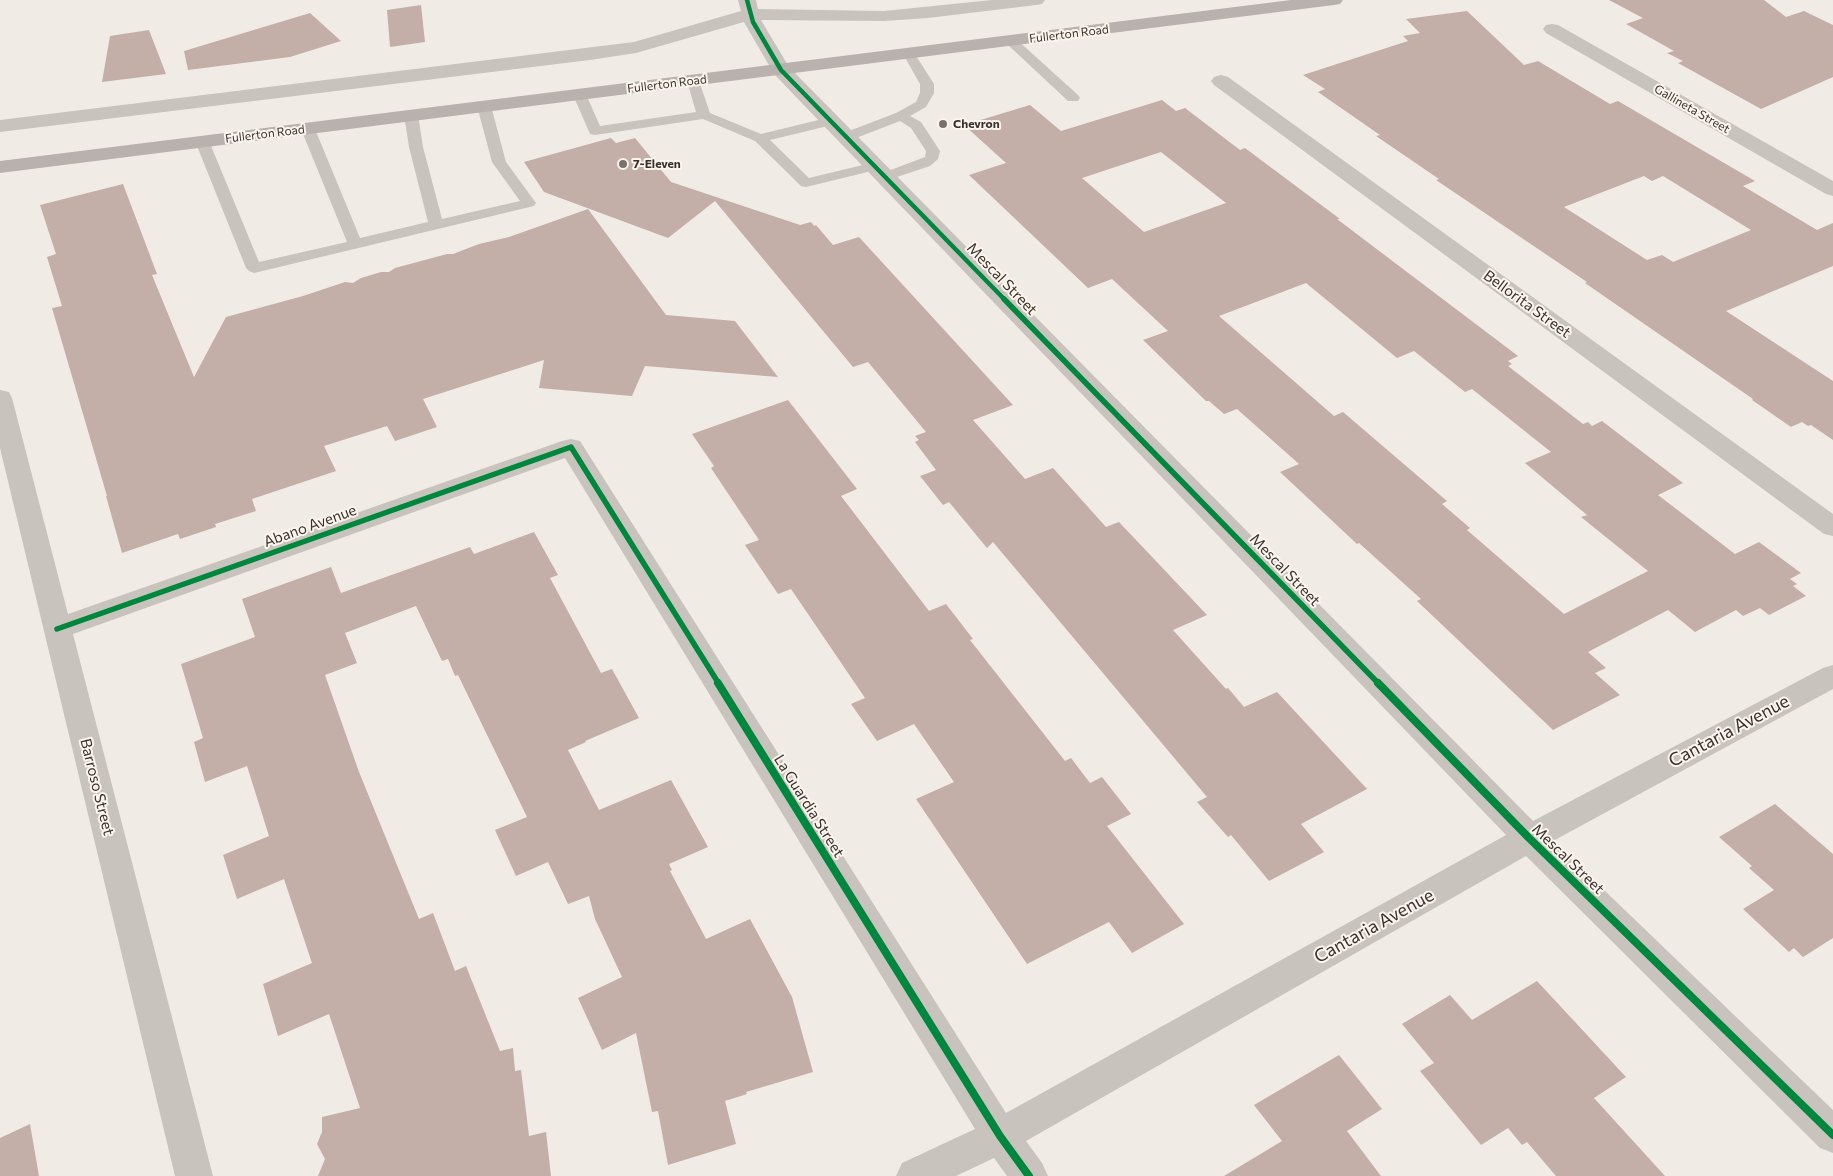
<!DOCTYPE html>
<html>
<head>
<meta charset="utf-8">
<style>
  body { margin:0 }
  canvas { display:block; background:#f0ebe5 }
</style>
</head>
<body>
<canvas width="1833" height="1176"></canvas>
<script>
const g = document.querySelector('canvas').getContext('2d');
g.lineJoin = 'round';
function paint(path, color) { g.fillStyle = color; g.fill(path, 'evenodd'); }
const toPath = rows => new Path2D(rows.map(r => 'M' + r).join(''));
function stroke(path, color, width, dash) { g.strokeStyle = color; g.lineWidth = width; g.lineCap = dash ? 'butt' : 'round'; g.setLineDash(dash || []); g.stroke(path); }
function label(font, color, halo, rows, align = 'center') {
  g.font = font + ' Commissioner,sans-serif'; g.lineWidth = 4; g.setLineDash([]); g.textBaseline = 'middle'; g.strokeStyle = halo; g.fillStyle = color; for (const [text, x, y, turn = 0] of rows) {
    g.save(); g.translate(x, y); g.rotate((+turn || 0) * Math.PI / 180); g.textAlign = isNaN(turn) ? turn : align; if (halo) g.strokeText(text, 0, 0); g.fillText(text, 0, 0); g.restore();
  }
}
const building = toPath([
  [1609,0,1764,0,1786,17,1804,11,1833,25,1833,77,1761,109,1678,63,1683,61,1667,53,1674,51,1626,24,1643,18],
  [421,5,425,42,390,47,387,10],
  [1467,11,1524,65,1538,61,1610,104,1618,101,1755,181,1743,186,1817,230,1833,223,1833,266,1726,311,1833,381,1833,440,1811,425,1808,426,1802,422,1791,427,1752,400,1753,399,1585,283,1587,282,1436,180,1439,179,1376,136,1380,135,1318,92,1325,89,1303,75,1408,41,1403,36,1420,33,1406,19],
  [1644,176,1652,181,1663,176,1751,230,1673,262,1662,255,1647,260,1564,207],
  [310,13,341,41,290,57,188,70,184,51],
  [149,30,166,74,102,82,110,36],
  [1162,100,1176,111,1185,108,1240,150,1245,148,1340,219,1337,219,1518,356,1508,361,1512,364,1508,366,1583,424,1588,422,1592,426,1602,421,1683,483,1658,495,1735,554,1759,542,1801,573,1790,579,1797,584,1793,586,1806,596,1769,615,1760,608,1743,616,1736,610,1695,632,1668,610,1588,652,1606,668,1595,673,1620,695,1553,730,1417,601,1421,599,1359,543,1357,544,1280,472,1299,464,1237,409,1224,414,1209,401,1206,401,1143,340,1168,331,1112,279,1088,288,969,175,1006,163,964,125,1030,105,1061,131],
  [1161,152,1226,203,1144,232,1082,178],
  [1306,283,1397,358,1414,351,1465,392,1472,389,1551,452,1525,463,1587,515,1581,517,1648,571,1564,614,1467,530,1470,528,1442,504,1447,501,1343,412,1334,416,1219,316],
  [611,138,616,143,635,138,671,182,800,225,811,222,814,226,816,225,833,245,859,237,1013,405,973,420,1025,479,1053,468,1106,527,1119,522,1207,615,1173,630,1226,689,1228,688,1244,707,1277,692,1367,789,1301,824,1324,852,1269,881,1231,835,1228,837,1197,802,1207,797,993,542,987,548,949,502,943,505,920,476,936,470,915,442,919,440,915,436,926,432,868,362,853,367,715,201,668,238,544,192,524,162],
  [123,184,157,274,152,275,194,377,226,317,303,296,345,282,353,283,361,278,381,272,389,272,395,268,447,254,453,254,479,244,509,237,588,209,666,315,735,321,778,377,645,366,632,396,539,388,544,360,423,399,437,427,395,441,387,426,324,446,336,471,252,499,256,511,215,524,216,527,180,539,178,534,122,553,106,496,107,496,52,308,62,306,47,257,56,254,40,205],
  [788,400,857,489,841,496,929,611,946,604,973,639,970,640,1065,761,1071,758,1090,783,1102,777,1131,814,1107,826,1184,924,1132,953,1109,922,1027,964,916,799,954,782,914,724,877,741,851,704,865,698,791,589,778,594,745,545,759,540,711,468,714,466,692,434],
  [534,532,558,575,550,578,601,673,612,669,639,718,585,741,586,742,568,750,599,810,671,780,708,847,669,864,672,870,670,871,706,939,750,919,792,997,813,1072,746,1092,747,1094,725,1101,736,1144,668,1165,658,1111,652,1112,636,1033,602,1050,578,998,622,977,595,919,589,896,568,904,548,862,516,876,495,830,527,817,458,675,455,676,448,659,442,661,416,606,345,633,357,663,325,675,359,772,419,919,433,913,455,971,466,966,500,1051,513,1048,515,1071,521,1070,529,1136,546,1132,551,1176,318,1176,325,1159,317,1144,322,1132,322,1117,360,1108,329,1014,278,1036,263,984,312,963,284,879,237,899,223,855,269,836,247,766,205,782,194,742,203,738,181,664,255,637,242,599,331,567,341,593,470,547,474,554],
  [1775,804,1833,854,1833,938,1803,957,1794,948,1789,952,1743,909,1774,890,1749,868,1752,866,1719,837],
  [1537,981,1626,1077,1594,1098,1665,1176,1556,1176,1527,1142,1522,1145,1508,1128,1481,1145,1420,1071,1434,1063,1402,1024,1450,995,1472,1020],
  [1339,1055,1382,1109,1347,1131,1381,1176,1224,1176,1282,1141,1254,1105],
  [30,1124,39,1176,0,1176,0,1138]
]);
const lane = toPath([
  [1011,37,1015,38,1078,95,1080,98,1078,101,1068,101,1007,44,1005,41,1007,38,1011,37],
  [909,50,913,51,934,84,934,93,926,107,910,116,921,122,940,151,938,159,930,166,885,181,880,180,878,177,880,174,925,157,926,151,911,128,900,121,851,140,841,140,839,137,841,134,896,113,916,102,920,93,920,84,903,54,909,50],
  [693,77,699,81,710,113,761,134,831,117,836,118,838,121,836,124,770,140,809,178,875,162,882,166,880,169,806,187,801,186,755,141,703,119,595,135,590,134,573,95,575,92,585,92,600,126,696,112,687,81,693,77],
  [484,102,491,106,506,162,536,203,534,206,254,273,249,271,246,268,195,141,202,137,209,141,259,262,347,242,301,129,308,125,315,129,360,238,428,222,409,147,404,115,411,111,418,115,423,147,442,219,520,201,492,162,477,106,484,102]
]);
const street = toPath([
  [738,0,756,0,758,9,884,11,992,0,1045,0,1042,4,1036,5,928,18,884,21,761,20,789,67,1533,821,1823,668,1833,665,1833,689,1553,841,1833,1110,1833,1153,1820,1148,1526,856,1026,1141,1042,1163,1048,1176,1007,1176,994,1158,956,1176,896,1176,902,1163,975,1129,565,458,73,634,213,1176,175,1176,0,448,0,390,9,392,12,398,68,614,562,441,571,439,580,441,1006,1113,1506,835,774,74,744,22,636,53,590,60,0,132,0,120,634,42,741,11,738,0],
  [1552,24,1558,25,1833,181,1833,196,1826,194,1546,33,1543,29,1546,25,1552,24],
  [1221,75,1228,77,1833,514,1833,536,1824,534,1214,85,1211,81,1214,77,1221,75]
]);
const primary = toPath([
  [1291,0,1343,0,1340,4,1334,5,0,173,0,161,1291,0]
]);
const cyclewayFar2 = toPath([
  [747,0,753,22,781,70,1005,300]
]);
const cyclewayFar1 = toPath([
  [1004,299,1379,684],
  [57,629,571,447,719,684]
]);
const cycleway = toPath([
  [718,683,1000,1136,1029,1176],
  [1378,683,1529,838,1833,1135]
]);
const markers = [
  [943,124,5,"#7a716c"],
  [623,164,5,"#7a716c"]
];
const farStreetnames = [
  ["Fullerton Road",1069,34,-7],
  ["Fullerton Road",667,84,-7],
  ["Gallineta Street",1692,109,30],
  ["Fullerton Road",265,134,-7]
];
const farPoinames = [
  ["Chevron",953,124],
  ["7-Eleven",633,164]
];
const streetNames = [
  ["Mescal Street",1002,279,46],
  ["Bellorita Street",1527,304,36],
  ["Abano Avenue",310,526,-20],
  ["Mescal Street",1285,570,46],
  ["Barroso Street",97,787,76],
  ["La Guardia Street",809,806,58],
  ["Mescal Street",1568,859,44]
];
const nearStreetnames = [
  ["Cantaria Avenue",1729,731,-28],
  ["Cantaria Avenue",1374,926,-29]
];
paint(building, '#c3afa7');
paint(lane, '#c9c3be');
paint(street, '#c9c3be');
paint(primary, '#b8b1ad');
stroke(cyclewayFar2, '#00873e', 4.5);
stroke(cyclewayFar1, '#00873e', 5.5);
stroke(cycleway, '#00873e', 8);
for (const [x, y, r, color] of markers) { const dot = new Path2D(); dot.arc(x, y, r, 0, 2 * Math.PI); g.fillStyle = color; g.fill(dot); stroke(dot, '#fbf5ee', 2); }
label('12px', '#3b302b', '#fbf5ee', farStreetnames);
label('bold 12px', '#3b302b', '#fbf5ee', farPoinames, 'left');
label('15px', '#3b302b', '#fbf5ee', streetNames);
label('18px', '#3b302b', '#fbf5ee', nearStreetnames);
</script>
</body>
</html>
